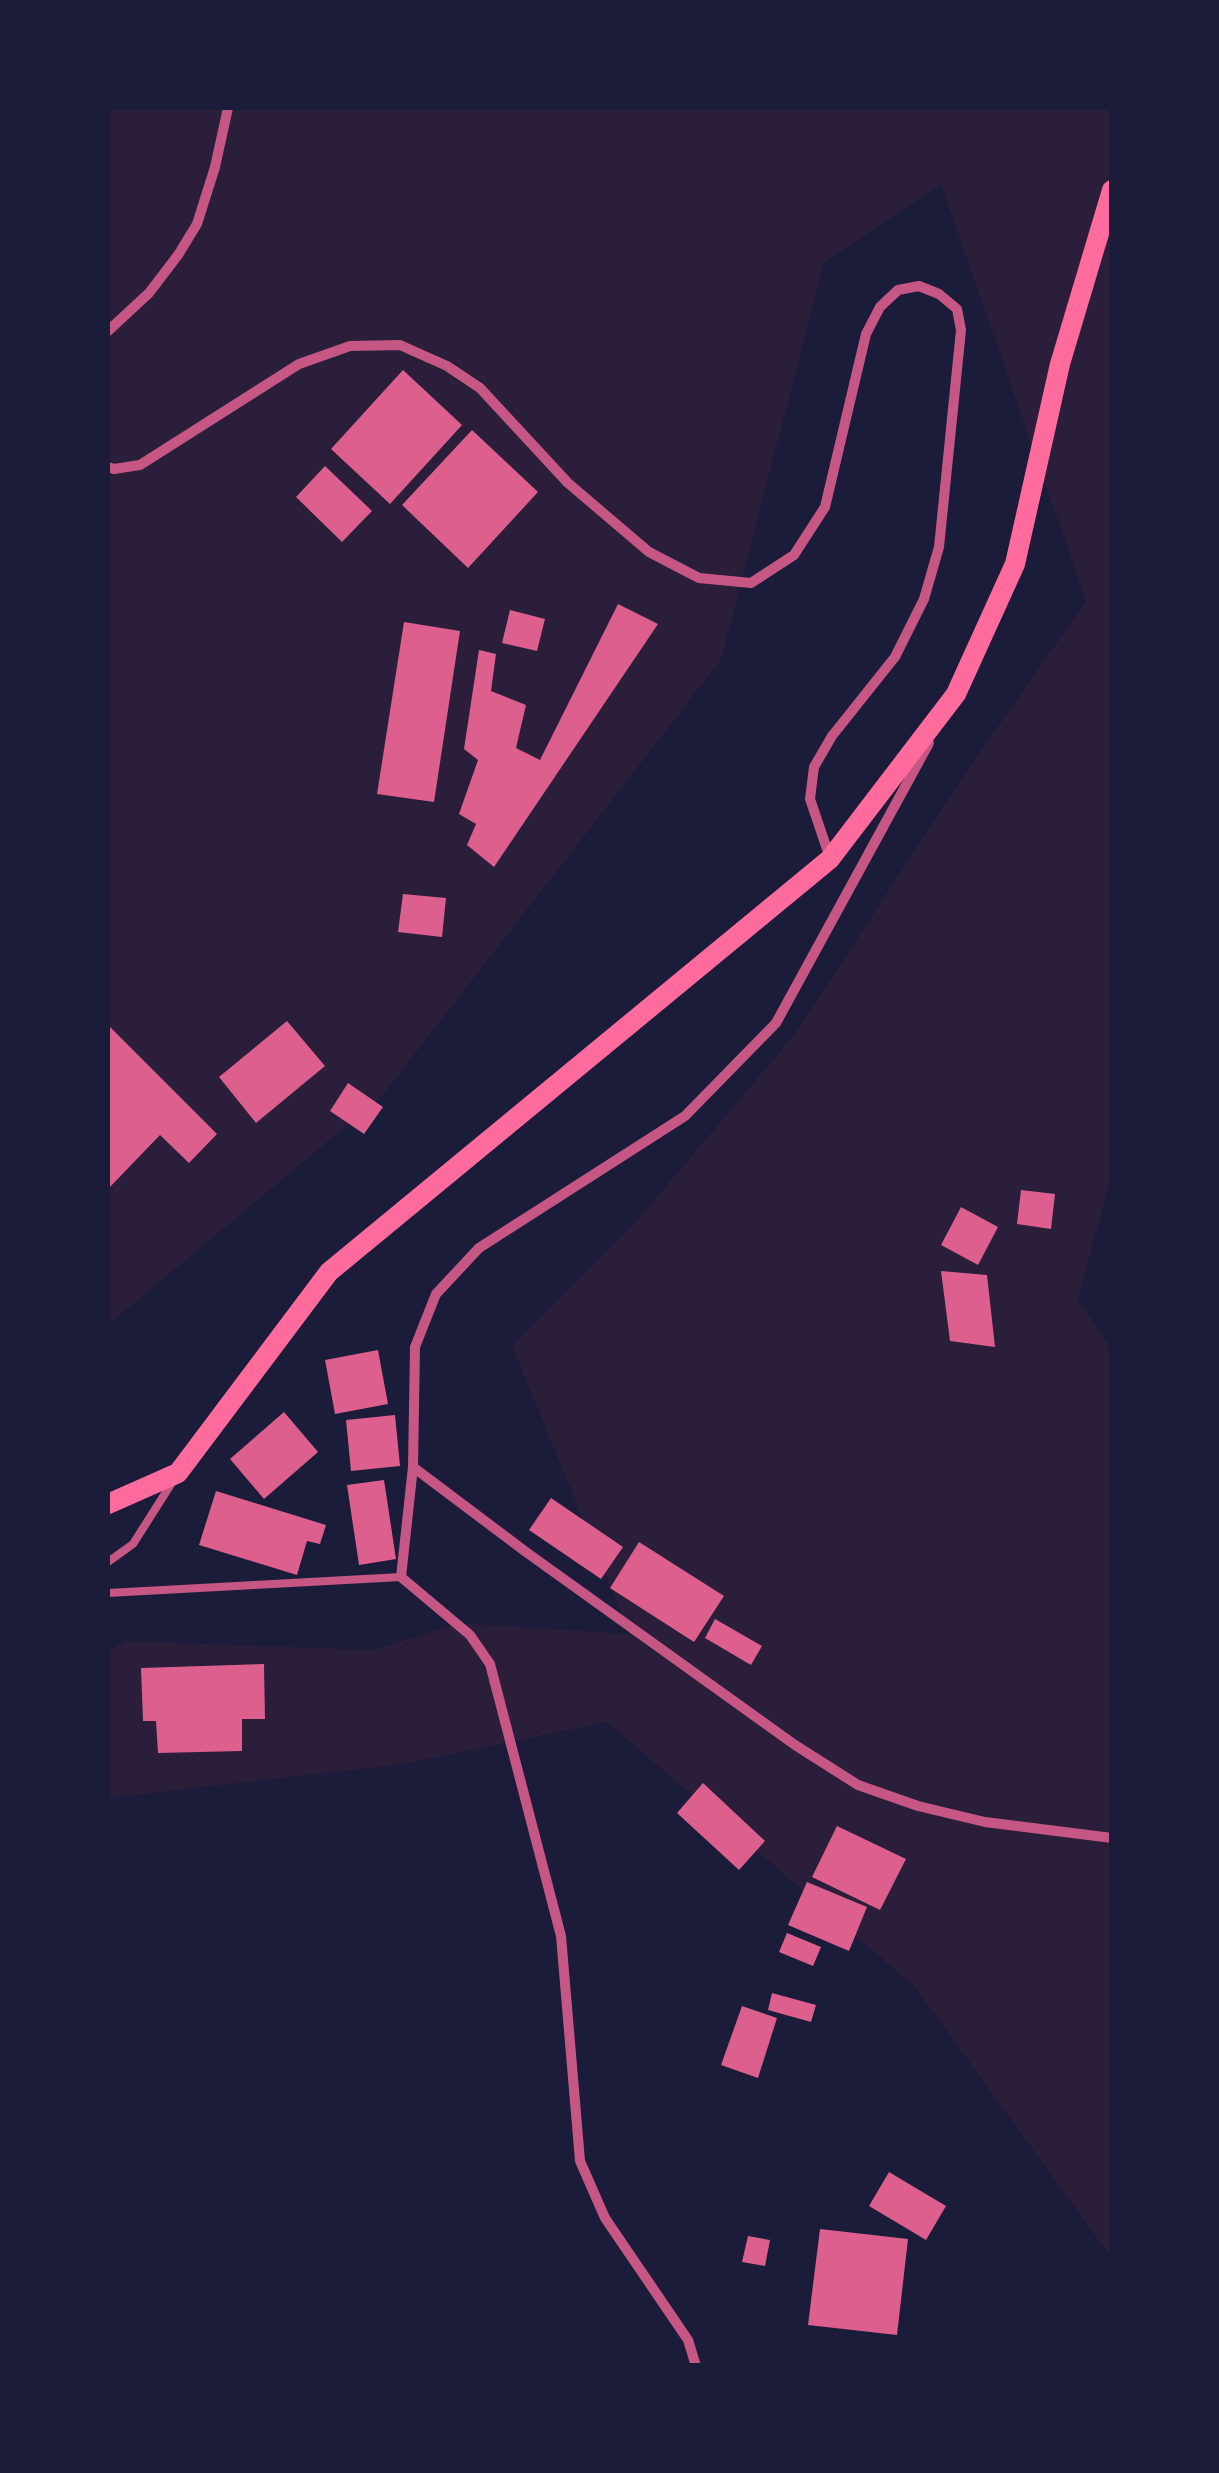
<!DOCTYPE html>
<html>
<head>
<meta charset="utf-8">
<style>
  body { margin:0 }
  #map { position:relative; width:1219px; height:2473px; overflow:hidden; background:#1b1b3a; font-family:Manrope,sans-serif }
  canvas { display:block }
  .frame { position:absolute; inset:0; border:110px solid #1b1b3a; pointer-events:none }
</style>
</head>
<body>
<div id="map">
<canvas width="1219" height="2473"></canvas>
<div class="frame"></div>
</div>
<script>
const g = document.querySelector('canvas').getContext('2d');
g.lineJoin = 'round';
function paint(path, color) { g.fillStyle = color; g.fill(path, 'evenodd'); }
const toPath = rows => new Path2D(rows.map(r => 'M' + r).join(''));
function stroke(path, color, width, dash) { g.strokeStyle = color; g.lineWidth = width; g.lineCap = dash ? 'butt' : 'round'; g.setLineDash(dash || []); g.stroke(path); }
const green = toPath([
  [108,108,1111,108,1112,1173,1078,1300,1112,1351,1111,2257,915,1987,607,1722,404,1764,108,1798,108,1652,125,1641,373,1650,458,1623,630,1634,512,1346,634,1224,795,1034,966,772,1086,601,941,184,824,263,721,660,382,1096,108,1325]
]);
const building = toPath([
  [403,370,462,425,390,504,331,449],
  [472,430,538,492,468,568,402,505],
  [325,466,372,511,342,542,296,497],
  [618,604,658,624,494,867,467,845,476,824,459,814,478,760,464,749,479,650,496,654,491,691,526,705,516,748,540,760],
  [510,610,545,619,537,651,502,643],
  [404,622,460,631,434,802,377,794],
  [403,894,446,898,442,937,398,932],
  [287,1021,325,1066,256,1123,219,1077],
  [108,1025,217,1134,189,1163,160,1135,108,1189],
  [348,1083,383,1107,364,1134,330,1111],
  [1021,1190,1055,1194,1051,1229,1017,1224],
  [961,1207,998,1227,978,1265,941,1245],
  [941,1271,987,1275,995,1347,950,1341],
  [378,1350,388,1404,335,1414,325,1360],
  [284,1412,318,1452,264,1499,230,1459],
  [395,1415,400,1466,351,1471,346,1420],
  [384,1480,396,1559,359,1565,347,1485],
  [216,1491,326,1525,320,1544,307,1541,297,1575,199,1545],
  [551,1498,623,1547,601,1579,529,1530],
  [639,1542,724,1596,694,1642,610,1588],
  [715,1619,762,1646,751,1665,705,1638],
  [264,1664,265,1719,242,1719,242,1751,158,1753,156,1721,143,1721,141,1668],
  [703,1783,765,1841,739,1870,677,1813],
  [837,1826,906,1859,880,1910,812,1877],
  [807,1882,867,1907,849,1951,788,1925],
  [787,1933,821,1947,813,1966,779,1952],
  [772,1993,816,2005,811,2022,768,2010],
  [742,2006,777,2018,758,2078,721,2065],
  [889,2172,946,2206,926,2240,869,2206],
  [820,2229,908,2239,897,2335,808,2325],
  [748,2236,770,2240,765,2266,742,2262]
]);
const service = toPath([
  [108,1562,133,1544,173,1481],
  [108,1593,401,1577]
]);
const minor = toPath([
  [108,331,149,293,178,255,197,224,215,167,228,108],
  [108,467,114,469,140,465,299,364,350,346,400,345,447,366,480,388,568,483,649,552,699,578,751,583,794,555,825,507,866,334,880,307,898,290,919,286,939,294,957,309,961,330,939,547,924,599,895,657,832,736,814,767,810,799,830,858],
  [413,1467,526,1552,795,1745,858,1785,918,1806,985,1822,1112,1838],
  [696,2366,688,2340,605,2218,580,2161,561,1936,490,1664,470,1635,401,1577,413,1467,415,1347,436,1294,479,1248,685,1116,776,1023,929,743]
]);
const secondary = toPath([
  [108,1504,178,1473,329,1272,830,859,956,694,1015,564,1060,364,1112,190]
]);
paint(green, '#2a1e3b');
paint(building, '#dd5f8e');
stroke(service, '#c65784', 8);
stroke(minor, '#c65784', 10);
stroke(secondary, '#ff6b9d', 20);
</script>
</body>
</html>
